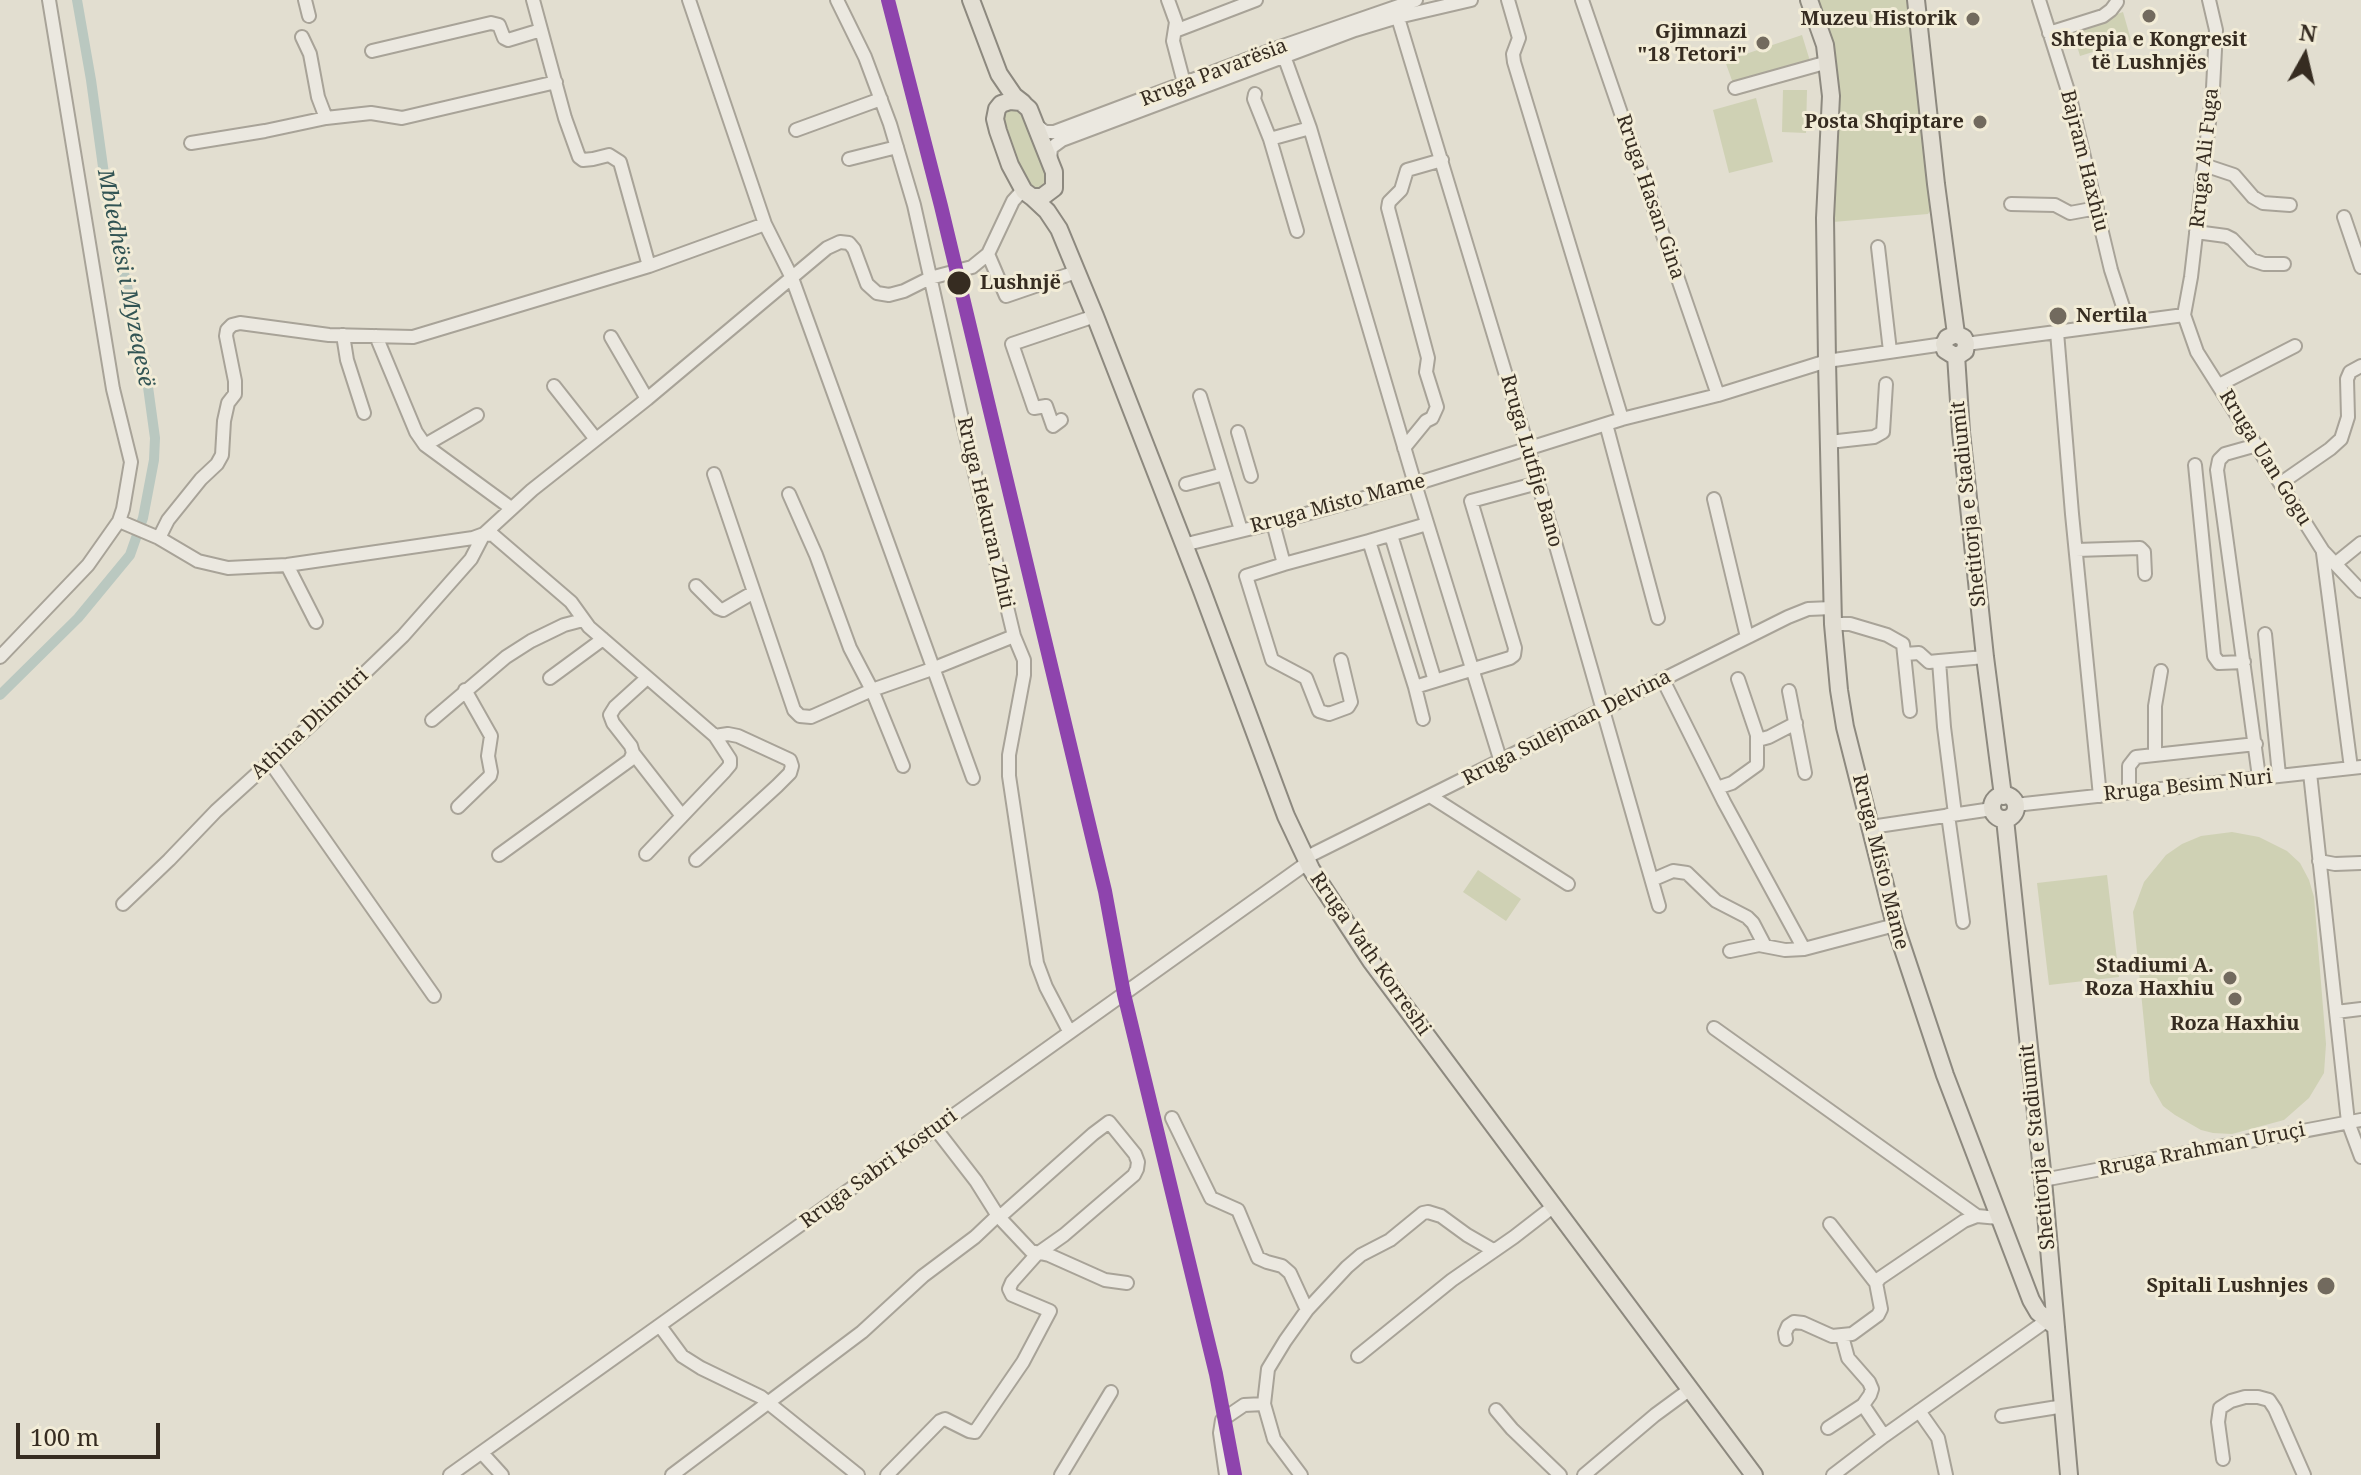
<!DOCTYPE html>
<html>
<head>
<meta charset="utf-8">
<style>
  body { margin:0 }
  #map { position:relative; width:2361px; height:1475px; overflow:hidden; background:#e2ded0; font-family:"Noto Serif",serif }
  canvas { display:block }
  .north { position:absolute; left:2265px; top:16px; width:80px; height:80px; -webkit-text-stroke:6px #f2ecd7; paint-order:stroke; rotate:8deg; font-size:22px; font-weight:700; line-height:32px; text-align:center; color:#362c21 }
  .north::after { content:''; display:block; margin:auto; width:28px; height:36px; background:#362c21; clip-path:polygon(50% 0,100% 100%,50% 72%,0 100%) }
  .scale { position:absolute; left:16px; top:1423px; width:144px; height:36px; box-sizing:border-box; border:4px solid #362c21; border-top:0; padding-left:10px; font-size:24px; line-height:28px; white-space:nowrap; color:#362c21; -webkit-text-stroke:6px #f2ecd7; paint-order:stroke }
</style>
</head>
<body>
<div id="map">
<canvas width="2361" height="1475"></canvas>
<div class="north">N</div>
<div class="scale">100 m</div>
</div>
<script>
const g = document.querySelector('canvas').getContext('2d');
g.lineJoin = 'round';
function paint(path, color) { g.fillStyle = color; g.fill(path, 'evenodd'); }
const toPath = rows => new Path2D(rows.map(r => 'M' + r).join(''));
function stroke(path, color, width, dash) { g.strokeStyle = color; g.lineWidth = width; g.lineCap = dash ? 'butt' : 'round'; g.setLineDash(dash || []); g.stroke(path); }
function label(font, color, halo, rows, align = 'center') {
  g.font = font + ' "Noto Serif",serif'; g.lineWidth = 6; g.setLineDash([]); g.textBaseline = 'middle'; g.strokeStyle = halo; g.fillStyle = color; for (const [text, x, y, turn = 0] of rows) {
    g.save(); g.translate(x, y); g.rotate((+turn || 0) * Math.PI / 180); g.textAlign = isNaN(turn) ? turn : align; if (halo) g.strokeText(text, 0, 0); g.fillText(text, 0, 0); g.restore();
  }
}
const green = toPath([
  [1815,0,1908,0,1932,208,1928,214,1833,222,1829,218,1835,105],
  [2123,12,2131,40,2080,56,2072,29],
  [1802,35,1810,61,1734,86,1725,61],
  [1783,90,1807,90,1806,133,1782,132],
  [1756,98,1773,162,1729,173,1713,110],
  [1012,109,1021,111,1048,176,1045,183,1039,188,1030,186,1026,182,1004,125,1004,115],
  [2232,832,2259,837,2287,851,2300,863,2309,880,2314,897,2326,1044,2324,1073,2309,1098,2284,1120,2232,1134,2213,1133,2201,1130,2175,1115,2163,1106,2150,1083,2133,912,2144,882,2166,855,2182,844,2201,836],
  [1478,870,1521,899,1506,921,1463,892],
  [2107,875,2119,977,2049,985,2037,883]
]);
const canal = toPath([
  [0,695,78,618,130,555,143,518,154,460,155,438,145,365,108,203,91,80,77,0]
]);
const minor = toPath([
  [49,0,113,389,131,462,123,509,119,521],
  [305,0,309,16],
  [533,0,565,118,579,157,583,160,593,159,609,155,620,162,649,266],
  [689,0,765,224,792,278,973,778],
  [837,0,865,57,890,124,914,205,965,432,1014,636,1024,660,1024,675,1009,755,1009,776,1037,963,1046,987,1069,1031],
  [1168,0,1176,22,1173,41,1184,83],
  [1508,0,1519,38,1513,54,1514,62,1622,419],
  [1582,0,1718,395],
  [2039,0,2069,94,2111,270,2128,322],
  [2209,0,2216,30,2213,88,2191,277,2184,315,2197,352,2323,551,2361,591],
  [1395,8,1528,448,1659,906],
  [1175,31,1256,0],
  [2049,33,2103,16,2111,10,2117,2],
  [302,37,310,54,318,97,326,118],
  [372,51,491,23,499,25,504,38,508,40,541,30],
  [1284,56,1310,128,1415,484,1501,762],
  [1735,88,1828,62],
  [1255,94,1254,99,1270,139,1297,231],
  [1036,125,1045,132,1054,132,1280,47,1416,0],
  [796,130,881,99],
  [1270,139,1310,128],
  [191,143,265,131,326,118,371,113,402,118,556,82],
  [849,159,897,147],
  [1050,161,1051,148,1062,140,1355,30,1398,17,1471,0],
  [2204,165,2234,175,2253,197,2263,203,2290,205],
  [1023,190,1013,201,988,254,1006,296,1076,272],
  [2011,204,2055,205,2070,213,2097,208],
  [2344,217,2361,267],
  [2196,232,2226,236,2232,239,2252,260,2264,264,2284,264],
  [1878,247,1890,351],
  [2057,332,2072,514,2100,796],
  [343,335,347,360,364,413],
  [376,336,416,432,425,445,511,508],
  [611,337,647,399],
  [1966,344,2184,315],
  [2219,385,2295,346],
  [554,386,595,438],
  [1200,396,1241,530],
  [1061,420,1053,426,1046,406,1034,408,1012,344,1095,316],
  [1606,424,1658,618],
  [1238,432,1251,476],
  [1829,442,1874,437,1883,432,1886,384],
  [425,445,477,415],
  [2257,445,2225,454,2219,460,2217,470,2259,777],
  [1404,448,1426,421,1432,418,1437,407,1426,372,1428,358,1388,208,1389,202,1401,190,1407,170,1442,160],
  [2195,465,2214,656,2219,663,2244,662],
  [714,474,794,710,800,716,811,717,872,690,932,669,1014,636],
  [2281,483,2330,449,2341,439,2348,417,2347,379,2350,372,2361,366],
  [1186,484,1224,474],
  [789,494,816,555,850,648,872,690,903,766],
  [1714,499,1747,637],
  [1273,523,1284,564,1369,541,1415,687,1510,658,1514,655,1515,648,1471,501,1538,483],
  [1391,535,1435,681],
  [159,538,198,561,228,568,287,565,473,538,484,534,532,490,647,399,827,248,840,242,849,243,854,249,867,284,877,293,889,295,904,291,930,278,972,267,988,254],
  [1369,541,1427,524],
  [1183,545,1273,523,1415,484,1622,419,1718,395,1827,361,1944,344],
  [2076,550,2140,548,2144,552,2145,574],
  [2323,553,2351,768],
  [1284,564,1246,576,1272,660,1306,678,1319,711,1329,714,1348,707,1351,702,1341,660],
  [2335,564,2361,543],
  [287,565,316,622],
  [696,586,718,608,723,610,754,592],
  [1833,624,1850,624,1887,635,1903,644,1910,711],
  [2265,634,2279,775],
  [1905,654,1919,653,1929,662,1939,661,1944,727,1955,814],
  [0,657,88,565,119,521,159,538,168,520,201,479,217,464,222,455,224,421,228,403,235,394,235,381,226,336,227,330,232,325,240,323,329,335,413,337,649,266,765,224],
  [1939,661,1985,657],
  [550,678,603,639],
  [1663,680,1724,802,1804,949],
  [1415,687,1423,719],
  [1789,691,1805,773],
  [432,720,506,657,531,641,564,625,583,620],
  [1758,740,1769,737,1796,723],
  [633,753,679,812],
  [2155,753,2155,706,2161,671],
  [270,762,434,996],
  [2310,773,2348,1122,2361,1157],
  [1717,788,1732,783,1757,765,1757,735,1738,679],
  [2129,792,2129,766,2136,757,2256,744],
  [1430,796,1568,884],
  [2015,805,2361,767],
  [458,807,490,776,491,772,488,756,491,736,465,690],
  [1948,815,1963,922],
  [1871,827,1992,809],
  [499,855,630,760,633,753,631,746,613,723,610,715,615,707,647,678],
  [1305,858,1788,617,1808,609,1832,608],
  [696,860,777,786,790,773,792,766,790,760,738,736,728,734,715,736],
  [2319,861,2335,864,2361,863],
  [1652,880,1673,871,1687,873,1716,901,1747,917,1753,923,1765,946],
  [123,904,169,860,216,811,315,721,403,636,471,559,484,534,493,535,571,602,589,627,715,736,730,759,730,765,725,771,646,854],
  [1730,951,1759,945,1785,950,1804,949,1895,925],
  [2336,1012,2361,1009],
  [1714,1028,1977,1216],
  [1172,1118,1211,1198,1238,1210,1258,1258,1267,1262,1282,1266,1290,1273,1307,1310],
  [935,1128,976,1181,998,1216,1031,1251,1049,1255,1105,1280,1127,1283],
  [2043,1180,2361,1120],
  [1830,1224,1876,1283],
  [660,1326,682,1356,701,1368,761,1397,858,1475],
  [1786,1339,1785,1333,1788,1326,1794,1322,1803,1323,1832,1336,1852,1334,1878,1315,1881,1309,1876,1283,1880,1278,1964,1221,1977,1216,1999,1218],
  [1358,1356,1452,1280,1514,1237,1554,1206],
  [1863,1405,1884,1436],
  [1496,1410,1512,1429,1560,1475],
  [1919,1411,1938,1438,1946,1475],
  [2002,1416,2064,1406],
  [1828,1428,1863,1405,1870,1395,1872,1389,1869,1382,1848,1358,1842,1336],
  [482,1453,502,1475],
  [2223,1459,2218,1422,2220,1408,2231,1401,2245,1397,2258,1397,2269,1400,2275,1409,2304,1475],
  [450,1475,1307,863],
  [672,1475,862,1332,923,1276,975,1237,994,1219,1003,1214,1093,1134,1109,1122,1135,1154,1138,1162,1137,1169,1134,1175,1064,1235,1037,1254,1012,1282,1009,1289,1012,1295,1050,1311,1023,1362,975,1432,969,1431,945,1419,940,1421,887,1475],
  [1061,1475,1111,1392],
  [1226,1475,1220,1433,1222,1420,1244,1405,1264,1404],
  [1301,1475,1274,1439,1264,1404,1268,1369,1285,1341,1307,1310,1347,1267,1361,1255,1390,1240,1423,1213,1428,1212,1441,1216,1467,1235,1493,1250],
  [1584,1475,1655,1415,1689,1390],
  [1833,1475,1884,1436,2046,1321]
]);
const major = toPath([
  [971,0,999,74,1014,96,1023,103],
  [1809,0,1825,45,1831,96,1825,218,1827,361,1833,624,1839,690,1845,727,1895,925,1945,1075,2031,1300,2038,1312,2056,1327],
  [1916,0,1936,184,1956,334],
  [1010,101,1021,102,1029,109,1054,172,1054,188,1042,197,1032,197,1024,191,1010,165,998,131,995,119,997,109,1001,104,1010,101],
  [1032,197,1047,211,1059,229,1095,316,1201,588,1286,816,1311,869,1371,961,1754,1475],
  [1944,344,1947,338,1956,334,1964,338,1966,344,1965,351,1959,355,1953,355,1945,350],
  [1956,355,1961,432,1985,657,2003,796],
  '1992 807a12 12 0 1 1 24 0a12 12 0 1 1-24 0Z',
  [2005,819,2043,1180,2069,1475]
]);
const rail1 = toPath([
  [888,0,941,206,1105,891,1124,994,1216,1374,1235,1475]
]);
const markers = [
  [2149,16,8,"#726a5e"],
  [1973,19,8,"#726a5e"],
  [1763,43,8,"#726a5e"],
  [1980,122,8,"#726a5e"],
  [959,283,13,"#362c21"],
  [2058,316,10,"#726a5e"],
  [2230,978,8,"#726a5e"],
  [2235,999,8,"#726a5e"],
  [2326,1286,10,"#726a5e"]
];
const poiNames = [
  ["Muzeu Historik",1957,19],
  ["Gjimnazi",1747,32],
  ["\"18 Tetori\"",1747,55],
  ["Shtepia e Kongresit",2149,40,"center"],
  ["të Lushnjës",2149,63,"center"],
  ["Posta Shqiptare",1964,122],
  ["Nertila",2076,316,"left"],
  ["Stadiumi A.",2214,966],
  ["Roza Haxhiu",2214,989],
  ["Roza Haxhiu",2235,1024,"center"],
  ["Spitali Lushnjes",2308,1286]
];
const streetNames = [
  ["Rruga Pavarësia",1214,73,-21],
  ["Rruga Ali Fuga",2205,158,-84],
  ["Bajram Haxhiu",2084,161,76],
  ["Rruga Hasan Gina",1650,197,71],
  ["Rruga Uan Gogu",2265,458,58],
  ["Rruga Lutfije Bano",1531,461,74],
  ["Rruga Misto Mame",1338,504,-15],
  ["Shetitorja e Stadiumit",1969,504,-96],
  ["Rruga Hekuran Zhiti",985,513,77],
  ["Athina Dhimitri",310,724,-43],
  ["Rruga Sulejman Delvina",1567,728,-27],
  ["Rruga Besim Nuri",2188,786,-6],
  ["Rruga Misto Mame",1880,862,76],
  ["Rruga Vath Korreshi",1370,954,55],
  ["Shetitorja e Stadiumit",2038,1147,-96],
  ["Rruga Rrahman Uruçi",2202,1150,-11],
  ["Rruga Sabri Kosturi",879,1169,-36]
];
const stopNames = [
  ["Lushnjë",980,283]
];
const waterNames = [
  ["Mbledhësi i Myzeqesë",125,278,79]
];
paint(green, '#cfd1b4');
stroke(canal, '#bac8c0', 10);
stroke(minor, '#a8a398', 16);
stroke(major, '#8d897f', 20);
stroke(minor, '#ebe8e0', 12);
stroke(major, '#e2ded3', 16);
stroke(rail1, '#8e44ad', 14);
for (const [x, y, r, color] of markers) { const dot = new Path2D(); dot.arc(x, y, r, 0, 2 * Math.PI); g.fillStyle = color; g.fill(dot); stroke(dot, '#f2ecd7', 3); }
label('bold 20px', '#362c21', '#f2ecd7', poiNames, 'right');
label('20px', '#362c21', '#f2ecd7', streetNames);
label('bold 20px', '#362c21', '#f2ecd7', stopNames, 'left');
label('italic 22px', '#325454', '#f2ecd7', waterNames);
</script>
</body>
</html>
